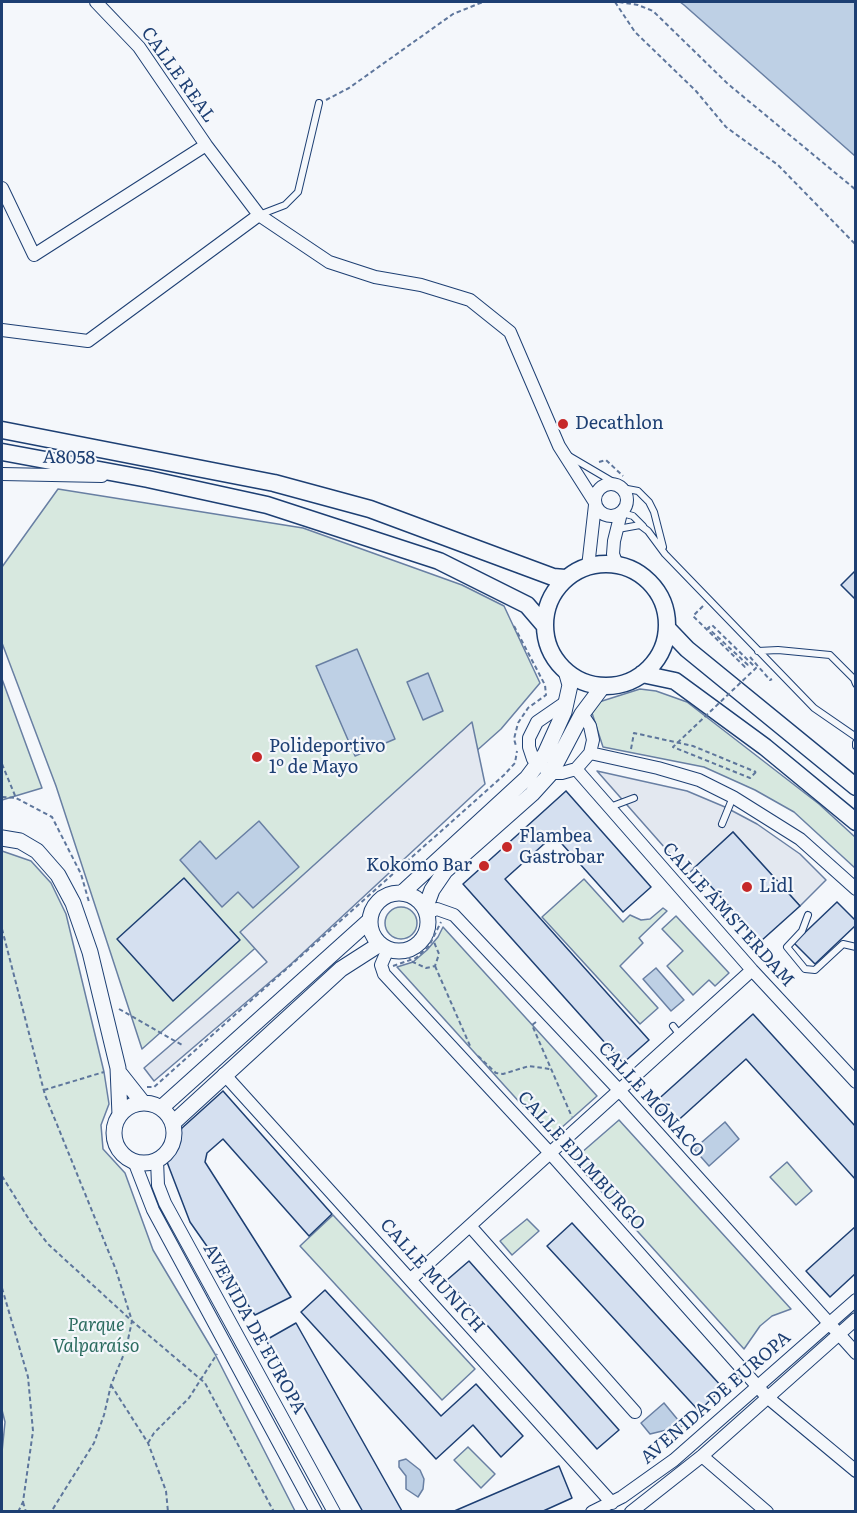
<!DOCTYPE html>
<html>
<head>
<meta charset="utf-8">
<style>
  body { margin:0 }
  #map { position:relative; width:857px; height:1513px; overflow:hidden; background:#f4f7fb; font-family:Literata,serif }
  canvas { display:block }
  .frame { position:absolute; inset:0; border:3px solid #1d3f73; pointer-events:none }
</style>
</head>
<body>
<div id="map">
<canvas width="857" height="1513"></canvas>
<div class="frame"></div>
</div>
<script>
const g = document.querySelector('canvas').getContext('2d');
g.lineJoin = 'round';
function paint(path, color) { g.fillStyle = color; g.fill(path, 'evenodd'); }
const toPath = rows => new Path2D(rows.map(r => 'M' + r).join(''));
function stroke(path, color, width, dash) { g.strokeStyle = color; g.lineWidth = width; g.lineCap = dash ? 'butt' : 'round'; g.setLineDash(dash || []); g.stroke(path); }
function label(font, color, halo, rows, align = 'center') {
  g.font = font + ' Literata,serif'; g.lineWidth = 4.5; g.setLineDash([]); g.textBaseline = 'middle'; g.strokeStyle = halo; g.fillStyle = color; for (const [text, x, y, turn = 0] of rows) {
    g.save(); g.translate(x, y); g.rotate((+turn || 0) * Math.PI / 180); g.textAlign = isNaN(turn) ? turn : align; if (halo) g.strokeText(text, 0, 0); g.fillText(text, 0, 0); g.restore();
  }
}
const green = toPath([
  [58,489,303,528,462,585,504,606,540,683,501,729,142,1049,56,786,2,643,2,567,58,489],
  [2,679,42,788,2,800,2,679],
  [640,689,656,691,687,702,819,804,855,837,855,868,794,812,755,790,704,767,603,747,592,713,599,702,640,689],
  [2,851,31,861,51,883,66,914,104,1072,109,1104,101,1125,103,1149,125,1173,153,1250,215,1354,295,1511,2,1511,2,1452,5,1422,2,1410,2,851],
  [584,879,623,922,630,915,641,920,650,919,663,908,667,911,639,938,643,943,620,966,658,1008,640,1024,542,917,584,879],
  '385 923a16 16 0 1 1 32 0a16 16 0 1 1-32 0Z',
  [676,916,729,973,715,986,709,980,693,995,667,966,683,951,662,929,676,916],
  [443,927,597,1096,551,1137,397,967,413,962,427,950,438,937,443,927],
  [619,1120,791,1309,772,1316,760,1326,744,1349,573,1160,619,1120],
  [787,1162,812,1191,796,1205,770,1177,787,1162],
  [333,1215,475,1369,442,1400,300,1246,333,1215],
  [527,1219,539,1231,512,1255,500,1241,527,1219],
  [468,1447,495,1474,481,1488,454,1460,468,1447]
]);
const parking = toPath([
  [472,722,485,784,291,964,154,1081,144,1068,267,962,240,932,472,722],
  [597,771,687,791,725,807,757,824,800,854,826,880,800,906,733,832,688,874,597,771]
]);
const water = toPath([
  [680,2,855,2,855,156,684,5,680,2],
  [357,649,395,739,355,756,316,666,357,649],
  [428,673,443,711,423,720,407,682,428,673],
  [259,821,299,867,253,908,238,892,222,907,180,860,200,841,216,859,259,821],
  [656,968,684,1000,671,1011,643,979,656,968],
  [725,1122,739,1139,709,1166,694,1149,725,1122],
  [664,1403,683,1426,650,1434,641,1423,664,1403],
  [406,1459,420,1470,424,1479,423,1489,418,1497,406,1489,406,1476,399,1467,399,1461,406,1459]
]);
const building = toPath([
  [856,570,856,600,841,585,856,570],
  [566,791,651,887,623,912,554,835,505,879,649,1040,623,1063,463,884,566,791],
  [733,832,800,906,761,941,694,868,733,832],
  [184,878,240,940,173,1001,117,939,184,878],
  [837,902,856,921,856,925,815,964,794,943,837,902],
  [753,1014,856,1127,856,1180,746,1059,673,1125,653,1104,753,1014],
  [223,1091,332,1214,309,1236,223,1139,207,1153,205,1162,291,1297,255,1315,190,1222,167,1162,182,1128,223,1091],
  [572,1223,723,1388,699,1411,547,1246,572,1223],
  [856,1226,856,1273,830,1297,806,1271,856,1226],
  [469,1261,619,1430,597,1449,447,1280,469,1261],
  [325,1290,441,1416,476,1384,523,1436,501,1457,473,1425,436,1459,301,1312,325,1290],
  [296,1323,402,1511,401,1512,363,1512,266,1340,296,1323],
  [559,1466,572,1498,541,1512,452,1512,559,1466]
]);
const path = toPath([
  [615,2,635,32,696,91,726,127,778,165,856,245],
  [619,2,638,5,653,11,728,84,856,190],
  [326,100,349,88,453,14,483,2],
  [599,462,606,460,623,476],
  [703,606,693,616,745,667,748,665],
  [514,626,545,685,546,695,528,708,518,723,514,739,516,746],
  [750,657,770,680,772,679],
  [631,749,634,733,693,746,756,772],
  [2,764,16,798,52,817,81,874,89,902],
  [2,797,16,798],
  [2,929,45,1095,116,1270,132,1321,205,1383,274,1512],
  [402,950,413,962,426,968,435,966,439,954,434,942,425,934],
  [393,966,416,958,429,946,441,922],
  [435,966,471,1048],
  [119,1009,182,1045],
  [536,1022,532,1025,572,1117],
  [478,1056,496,1073,503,1074,529,1066,550,1069],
  [147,1087,154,1087,504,775,515,763,517,751],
  [44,1090,104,1072],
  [2,1176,30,1221,48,1244,132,1321,126,1349,111,1385,104,1415,94,1443,51,1512],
  [2,1288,28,1377,33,1431,23,1502,18,1512],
  [111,1385,148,1443,166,1491,168,1512],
  [148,1443,154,1433,189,1398,217,1354],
  [23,1502,26,1512]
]);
const service = toPath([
  [259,215,285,205,298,192,319,103],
  [569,456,620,486],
  [622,488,638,491,649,502,654,512,663,547],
  [622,513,633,516,643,526],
  [618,529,640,525,648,531,665,554,814,708,856,737],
  [758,651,778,650,830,655,854,679,856,684],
  [856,743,856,746],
  [610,807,634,798],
  [722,824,733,797],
  [808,915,802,931,787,947,805,969,815,970,843,944,856,947],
  [673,1026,680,1035]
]);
const minor = toPath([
  [96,2,139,47,206,145,259,215,329,262,375,277,421,285,470,300,510,332,559,446,594,501],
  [2,188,34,255,206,145],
  [2,330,88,341,259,215],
  [2,474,102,476],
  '595 500a16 16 0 1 1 32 0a16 16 0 1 1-32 0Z',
  [617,565,613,554,614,541,621,513],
  [588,567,595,505],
  [566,702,537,722,529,738,529,747,533,759,551,773,562,773,576,769,590,753,593,740,590,726,582,714],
  [590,753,658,768,699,780,733,797,800,839,856,889],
  [576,769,752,970,856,1082],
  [426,913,437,909,454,915,619,1090,856,1353],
  [388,949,381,965,384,974,550,1153,767,1397,856,1471],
  [224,1074,612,1503],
  [157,1160,158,1185,165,1203,334,1512],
  [134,1161,153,1210,316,1512],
  [470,1226,635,1412],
  [411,1279,752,970],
  [702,1456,767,1512],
  [592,1512,622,1497,674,1460,856,1300],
  [631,1512,702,1456,856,1319]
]);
const tertiary = toPath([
  [2,838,20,841,37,851,58,875,73,903,90,952,118,1068,120,1115],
  [402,893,527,778,545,754,564,712,570,685,566,671],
  '370 922a29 29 0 1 1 58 0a29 29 0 1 1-58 0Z',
  [425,909,432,890,445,871,532,794,551,773,582,714,603,686],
  [120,1074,143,1103],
  '114 1133a30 30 0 1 1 60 0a30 30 0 1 1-60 0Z',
  [161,1108,370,920],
  [173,1123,341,969,380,944]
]);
const secondary = toPath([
  [2,430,274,483,370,509,553,577,565,578],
  [2,452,148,479,267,505,439,561,527,605,545,626],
  '545 625a61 61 0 1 1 122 0a61 61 0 1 1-122 0Z',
  [667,628,687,649,856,787],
  [642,674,675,681,765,747,856,822]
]);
const pathBridge = toPath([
  [748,665,708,628,712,625,756,668,673,747,750,778,756,772]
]);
const markers = [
  [563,424,6,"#c62828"],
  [257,757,6,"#c62828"],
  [507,847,6,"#c62828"],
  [484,866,6,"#c62828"],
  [747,887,6,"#c62828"]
];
const streetNames = [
  ["CALLE REAL",178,75,54],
  ["A8058",69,458,1],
  ["CALLE ÁMSTERDAM",728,915,48],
  ["CALLE MÓNACO",651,1100,48],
  ["CALLE EDIMBURGO",581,1161,48],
  ["CALLE MUNICH",432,1276,48],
  ["AVENIDA DE EUROPA",254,1329,61],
  ["AVENIDA DE EUROPA",716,1398,-41]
];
const poiNames = [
  ["Decathlon",575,424],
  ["Polideportivo",269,747],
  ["1º de Mayo",269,768],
  ["Flambea",519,837],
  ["Gastrobar",519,858],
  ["Kokomo Bar",472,866,"right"],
  ["Lidl",759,887]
];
const parkNames = [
  ["Parque",96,1326],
  ["Valparaíso",96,1347]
];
paint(green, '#d7e8df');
stroke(green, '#687fa3', 1.5);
paint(parking, '#e3e8f0');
stroke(parking, '#687fa3', 1.5);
paint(water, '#bed0e5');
stroke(water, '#687fa3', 1.5);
paint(building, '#d5e0f0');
stroke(building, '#1d3f73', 1.5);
stroke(service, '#1d3f73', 8);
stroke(minor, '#1d3f73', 14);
stroke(tertiary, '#1d3f73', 17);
stroke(secondary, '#1d3f73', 19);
stroke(path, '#5e769c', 2, [4.5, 3]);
stroke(service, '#f4f7fb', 6);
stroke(minor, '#f4f7fb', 12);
stroke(tertiary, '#f4f7fb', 15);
stroke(secondary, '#f4f7fb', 16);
stroke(pathBridge, '#5e769c', 2, [4.5, 3]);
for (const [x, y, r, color] of markers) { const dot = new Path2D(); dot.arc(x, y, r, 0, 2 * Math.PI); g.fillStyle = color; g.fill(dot); stroke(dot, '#f4f7fb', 2); }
label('18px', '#1d3f73', '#f4f7fb', streetNames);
label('18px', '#1d3f73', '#f4f7fb', poiNames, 'left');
label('italic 18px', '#2c6c60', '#f4f7fb', parkNames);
</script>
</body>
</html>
